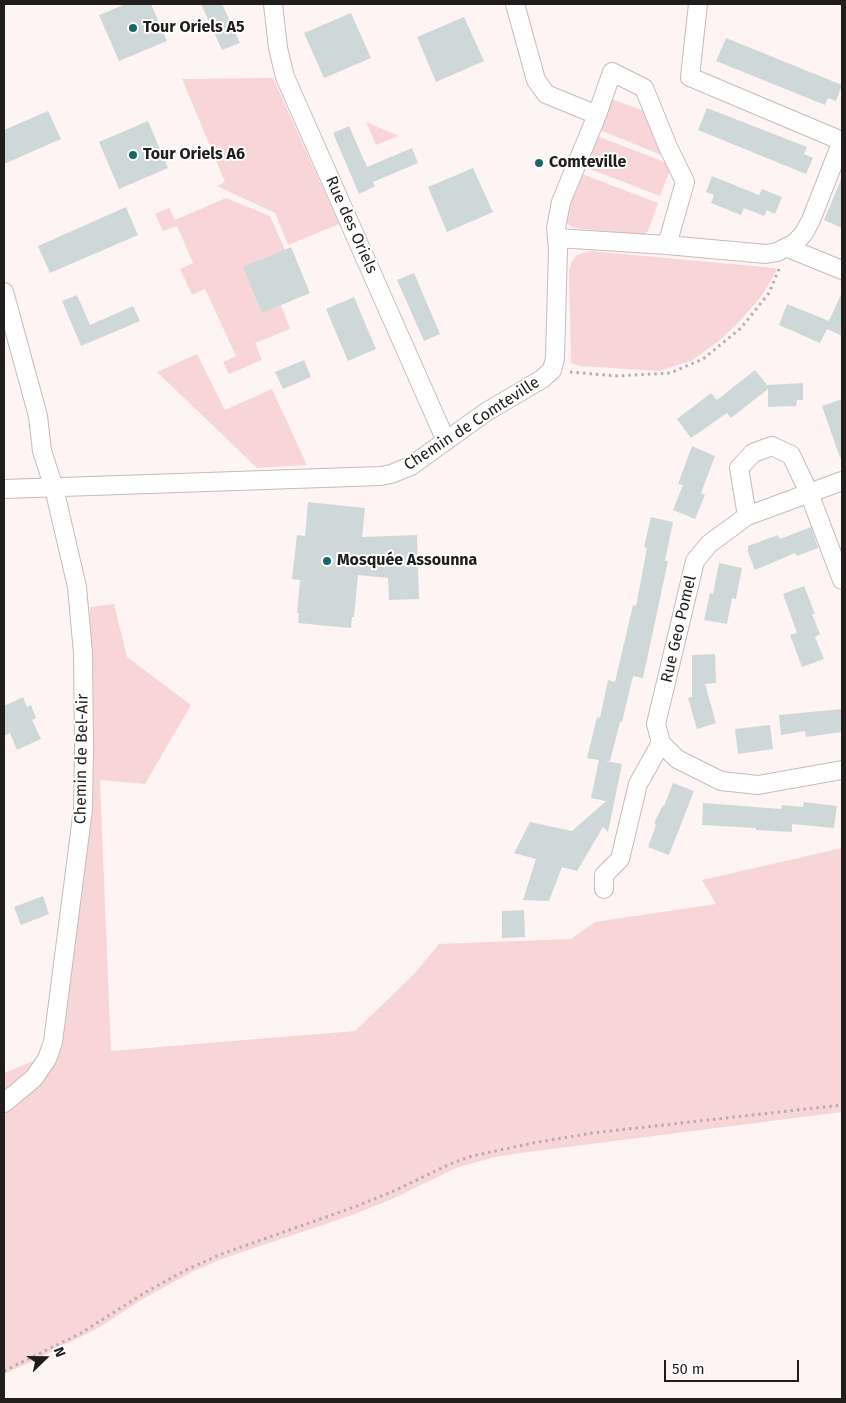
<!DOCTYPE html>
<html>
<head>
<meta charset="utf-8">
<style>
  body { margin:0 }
  #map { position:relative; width:846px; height:1403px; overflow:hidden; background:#fef4f4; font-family:"Fira Sans",sans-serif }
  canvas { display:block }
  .frame { position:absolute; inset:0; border:5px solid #211d1d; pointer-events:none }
  .north { position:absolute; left:20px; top:1333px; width:50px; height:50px; -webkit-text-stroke:4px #fff; paint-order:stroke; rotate:68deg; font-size:14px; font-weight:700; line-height:20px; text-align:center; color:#211d1d }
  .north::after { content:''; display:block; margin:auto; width:18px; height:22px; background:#211d1d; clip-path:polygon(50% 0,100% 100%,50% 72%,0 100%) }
  .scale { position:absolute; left:664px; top:1360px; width:135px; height:22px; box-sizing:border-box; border:2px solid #211d1d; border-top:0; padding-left:6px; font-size:15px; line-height:18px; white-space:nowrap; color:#211d1d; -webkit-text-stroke:4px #fff; paint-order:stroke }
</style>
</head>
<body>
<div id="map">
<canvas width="846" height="1403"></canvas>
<div class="frame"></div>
<div class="north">N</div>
<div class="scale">50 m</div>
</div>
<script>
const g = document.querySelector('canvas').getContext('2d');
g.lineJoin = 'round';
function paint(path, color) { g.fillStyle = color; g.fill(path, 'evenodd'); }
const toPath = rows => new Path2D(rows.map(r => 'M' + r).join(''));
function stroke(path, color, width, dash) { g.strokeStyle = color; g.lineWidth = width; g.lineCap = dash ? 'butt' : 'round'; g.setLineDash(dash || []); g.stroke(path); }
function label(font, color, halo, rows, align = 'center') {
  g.font = font + ' "Fira Sans",sans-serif'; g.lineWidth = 4; g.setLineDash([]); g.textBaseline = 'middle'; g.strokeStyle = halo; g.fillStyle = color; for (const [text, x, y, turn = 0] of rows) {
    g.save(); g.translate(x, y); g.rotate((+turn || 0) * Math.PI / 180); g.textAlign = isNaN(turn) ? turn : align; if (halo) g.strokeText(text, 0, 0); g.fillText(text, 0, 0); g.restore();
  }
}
const green = toPath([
  [273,78,339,224,288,245,275,213,217,186,225,182,182,79],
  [611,99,645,111,664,156,600,130],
  [366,122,399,136,376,145],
  [597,136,672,165,660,196,585,167],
  [582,174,658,203,648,231,642,235,575,228,570,226,566,222,566,215],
  [226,198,270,216,285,250,262,313,281,305,290,329,255,343,262,360,229,374,223,362,236,356,205,289,192,295,180,269,193,263,177,226,163,231,155,214,169,208,175,220],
  [590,251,775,268,776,272,761,297,738,323,719,341,691,361,659,371,580,366,571,363,569,270,572,261,577,255],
  [197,354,225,410,272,389,307,465,257,468,157,372],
  [114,604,127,657,191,705,145,784,100,780,111,1051,355,1031,414,974,439,944,571,939,595,922,716,904,702,880,842,848,842,1112,528,1152,495,1157,456,1168,392,1199,355,1214,222,1259,192,1272,141,1300,100,1327,37,1359,4,1374,4,1073,56,1052,87,784,90,607]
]);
const building = toPath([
  [126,4,151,4,167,41,119,61,99,15],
  [201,4,222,4,240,43,222,50],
  [351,13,371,58,324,78,304,33],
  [464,17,484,61,436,82,417,37],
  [726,38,842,85,836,101,828,98,825,105,716,61],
  [707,108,807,147,804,154,813,158,806,174,698,130],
  [48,111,61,139,4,164,4,130],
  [148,121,168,168,119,189,99,142],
  [349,126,367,167,412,148,418,163,373,182,375,186,359,194,333,133],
  [473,168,493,212,447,232,428,187],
  [712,176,759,195,762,189,782,197,775,214,767,210,764,216,744,208,741,215,711,203,714,195,706,192],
  [842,177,842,228,824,220],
  [126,207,138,235,50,273,38,246],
  [291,247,310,293,262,313,243,267],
  [414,273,440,334,424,341,397,280],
  [842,292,842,336,827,329,820,343,779,325,787,304,829,321],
  [77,295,90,325,133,306,140,321,81,346,62,301],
  [354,297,376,349,348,361,326,309],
  [304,360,311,377,283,389,275,372],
  [755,370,767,385,803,383,803,400,797,400,796,406,768,407,768,389,731,418,727,413,691,438,677,419,711,393,717,400],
  [842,399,842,457,840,458,822,406],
  [692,446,715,456,701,493,705,495,695,519,673,510,683,485,678,484],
  [308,502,365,508,362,537,417,535,419,599,389,600,388,578,358,575,354,617,352,617,351,628,298,623,299,613,297,613,300,580,292,579,297,535,305,536],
  [651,517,673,522,665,561,668,561,643,678,633,676,622,722,620,722,610,761,605,761,622,764,608,832,603,827,577,871,562,867,549,901,523,900,536,859,514,853,530,822,572,831,606,801,591,798,599,760,587,758,597,717,600,718,608,680,615,682,633,605,636,606,647,548,644,547],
  [811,527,818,548,797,556,795,553,755,570,748,552,748,546,778,535,780,539],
  [719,563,742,568,736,599,732,598,727,624,704,620,710,593,713,594],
  [804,586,815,614,812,614,820,634,815,637,824,659,802,667,790,635,797,633,783,594],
  [715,654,716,683,705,684,716,723,697,729,688,698,692,697,692,655],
  [23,697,27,707,31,705,36,718,32,720,41,739,17,750,10,733,4,736,4,706],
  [842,709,842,732,806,737,805,731,781,735,779,715],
  [770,725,773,749,738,754,735,729],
  [673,783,694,791,669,855,648,847,656,825,654,823,663,805,664,806],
  [804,802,837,806,834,828,792,824,792,832,756,830,756,828,702,825,703,803,781,809,782,805,803,807],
  [43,896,49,914,21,925,14,907],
  [524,910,525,937,502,938,502,911]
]);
const path = toPath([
  [570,372,617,376,670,373,703,359,741,328,769,293,779,269],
  [4,1371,81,1333,146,1292,188,1269,219,1255,357,1206,396,1190,450,1164,472,1156,533,1143,592,1133,842,1105]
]);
const minor = toPath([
  [273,4,278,48,285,77,446,441],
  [515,4,536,80,546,94,597,115],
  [698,4,690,77,842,141],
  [557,238,667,245,766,254,777,252,795,243,804,233,811,220,842,141],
  [788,248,842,270],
  [4,292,38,416,42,451,54,488,77,587,83,653,84,748,83,809,53,1042,47,1059,34,1078,4,1103],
  [842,481,747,516,709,544,695,561,656,724,661,743,677,759,721,781,758,785,842,770],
  [4,489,381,476,391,474,411,466,486,412,542,379,552,370,555,358,558,249,556,228,561,202,597,115,612,72,644,88,668,147,685,182,667,245],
  [747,516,739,468,753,453,772,446,791,455,809,493,842,580],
  [604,889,604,875,620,859,638,784,661,743]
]);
const markers = [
  [133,28,5,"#18666c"],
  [133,155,5,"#18666c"],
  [539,163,5,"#18666c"],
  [327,561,5,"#18666c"]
];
const poiNames = [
  ["Tour Oriels A5",143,28],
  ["Tour Oriels A6",143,155],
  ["Comteville",549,163],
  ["Mosquée Assounna",337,561]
];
const streetNames = [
  ["Rue des Oriels",351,225,66],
  ["Chemin de Comteville",472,424,-33],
  ["Rue Geo Pomel",679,629,-77],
  ["Chemin de Bel-Air",82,759,-89]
];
paint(green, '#f8d6d7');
paint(building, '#ced8d9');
stroke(minor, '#c5bbbb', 20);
stroke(path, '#b6aeae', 3, [2.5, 4]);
stroke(minor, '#fff', 18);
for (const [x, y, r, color] of markers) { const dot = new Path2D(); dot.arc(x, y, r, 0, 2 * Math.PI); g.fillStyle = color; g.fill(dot); stroke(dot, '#fff', 2); }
label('bold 16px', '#211d1d', '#fff', poiNames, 'left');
label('16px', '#211d1d', '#fff', streetNames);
</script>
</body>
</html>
